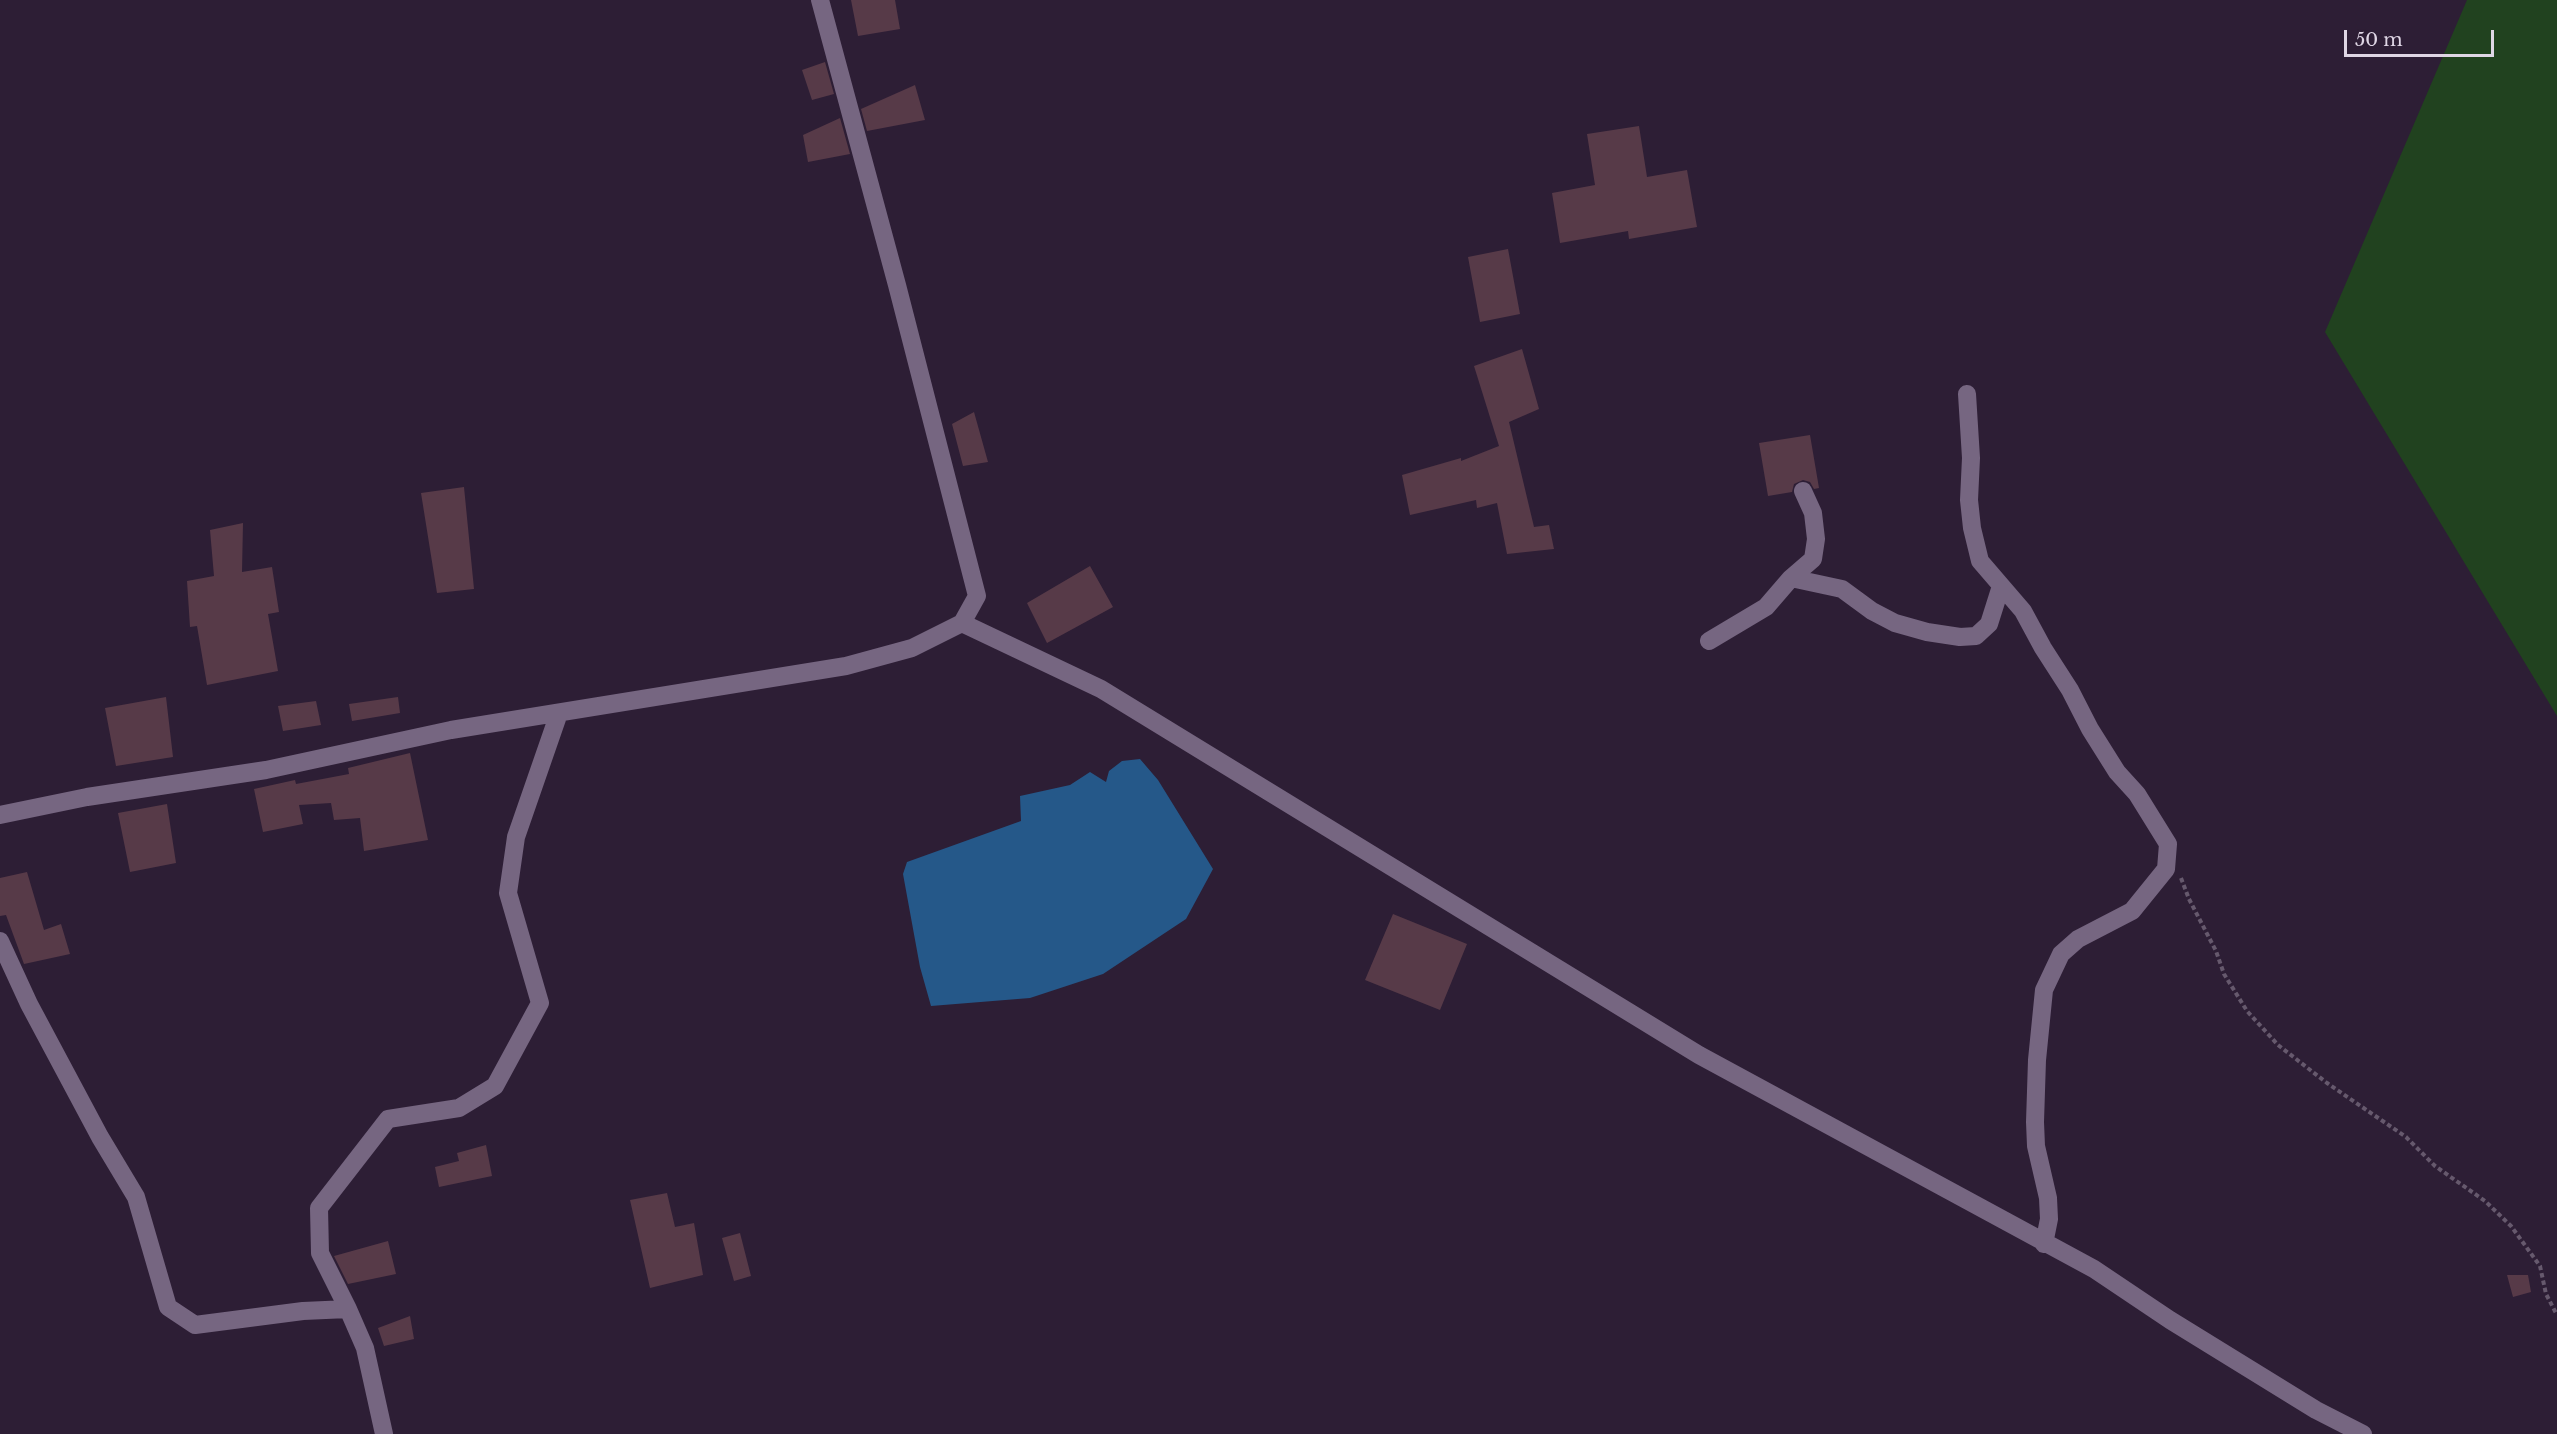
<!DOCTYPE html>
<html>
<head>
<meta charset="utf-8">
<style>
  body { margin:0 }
  #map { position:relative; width:2557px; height:1434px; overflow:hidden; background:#2d1e35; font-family:"Libre Baskerville",serif }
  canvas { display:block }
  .scale { position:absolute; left:2344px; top:30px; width:150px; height:27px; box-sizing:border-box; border:3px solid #dfd6e5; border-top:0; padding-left:8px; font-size:18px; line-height:21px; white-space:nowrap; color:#dfd6e5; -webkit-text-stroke:4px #2d1e35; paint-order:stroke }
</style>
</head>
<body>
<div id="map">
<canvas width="2557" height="1434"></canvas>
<div class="scale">50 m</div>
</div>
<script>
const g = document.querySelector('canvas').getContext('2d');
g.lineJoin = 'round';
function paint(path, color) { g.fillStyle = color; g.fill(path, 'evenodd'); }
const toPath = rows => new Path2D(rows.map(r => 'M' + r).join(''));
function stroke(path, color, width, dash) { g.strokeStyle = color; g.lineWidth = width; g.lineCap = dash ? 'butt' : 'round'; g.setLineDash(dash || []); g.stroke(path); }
const green = toPath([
  [2467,0,2557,0,2557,716,2325,332]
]);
const water = toPath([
  [1140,759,1158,780,1213,869,1186,919,1103,974,1030,998,931,1006,920,967,903,874,907,862,1021,821,1020,796,1070,785,1090,772,1106,782,1109,771,1122,761]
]);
const building = toPath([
  [851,0,895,0,900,29,858,36],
  [825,62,834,94,812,100,802,70],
  [915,85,925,120,867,131,861,109],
  [840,118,850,154,808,162,803,135],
  [1639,126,1647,177,1687,170,1697,227,1629,239,1628,231,1560,243,1552,193,1595,185,1587,134],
  [1508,249,1520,314,1480,322,1468,257],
  [1522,349,1539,409,1509,422,1534,527,1549,525,1554,549,1507,554,1497,503,1477,508,1476,500,1410,515,1402,475,1461,458,1461,461,1499,446,1474,366],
  [974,412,988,462,963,466,952,424],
  [1810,435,1819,488,1814,489,1810,482,1803,480,1794,484,1792,492,1768,496,1759,443],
  [464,487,474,589,437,593,421,493],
  [243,523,242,572,272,567,279,612,268,614,278,671,207,685,197,626,190,627,187,581,214,576,210,530],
  [1090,566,1113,607,1047,643,1027,603],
  [166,697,173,757,116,766,105,708],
  [398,697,400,713,352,721,349,704],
  [316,701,321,725,283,731,278,706],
  [410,753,428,840,364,851,360,818,334,820,331,803,299,805,303,824,263,832,254,789,295,780,296,784,349,774,348,768],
  [167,804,176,863,130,872,118,813],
  [27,872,44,930,61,924,70,954,24,964,6,915,0,916,0,878],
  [1393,914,1467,944,1440,1010,1365,980],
  [486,1145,492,1176,439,1187,435,1167,459,1161,457,1153],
  [667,1193,675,1227,694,1223,703,1275,650,1288,630,1200],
  [740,1233,751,1276,734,1281,722,1238],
  [388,1241,396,1274,348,1284,334,1256],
  [2507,1275,2528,1275,2531,1292,2513,1297],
  [410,1316,414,1339,384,1346,378,1328]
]);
const path = toPath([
  [2181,878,2189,899,2216,951,2224,974,2247,1011,2278,1045,2327,1083,2406,1137,2435,1166,2485,1201,2511,1226,2540,1266,2546,1294,2557,1315]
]);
const minor = toPath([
  [1967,394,1971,458,1969,500,1972,528,1980,561,2023,611,2043,648,2070,690,2090,729,2117,772,2137,794,2168,844,2166,869,2132,911,2078,939,2061,954,2044,990,2037,1060,2035,1122,2036,1146,2048,1198,2049,1219,2044,1244],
  [1791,578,1842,589,1872,611,1895,623,1927,632,1960,637,1976,636,1989,624,2001,586],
  [962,623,1101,689,1699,1055,2094,1269,2170,1320,2316,1410,2363,1434],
  [1709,641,1766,607,1791,578,1813,559,1816,539,1813,513,1803,491],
  [0,815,87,797,266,770,451,730,846,666,912,648,962,623,977,596,897,285,820,0],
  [0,941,29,1004,100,1137,136,1197,168,1307,195,1325,303,1311,348,1309,365,1348,384,1434],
  [348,1309,320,1253,319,1208,388,1119,459,1108,495,1086,540,1003,508,893,516,837,559,713]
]);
paint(green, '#21421f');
paint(water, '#255889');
paint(building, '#573a48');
stroke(path, '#66596d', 4, [4.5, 3]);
stroke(minor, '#766681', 18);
</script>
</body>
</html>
